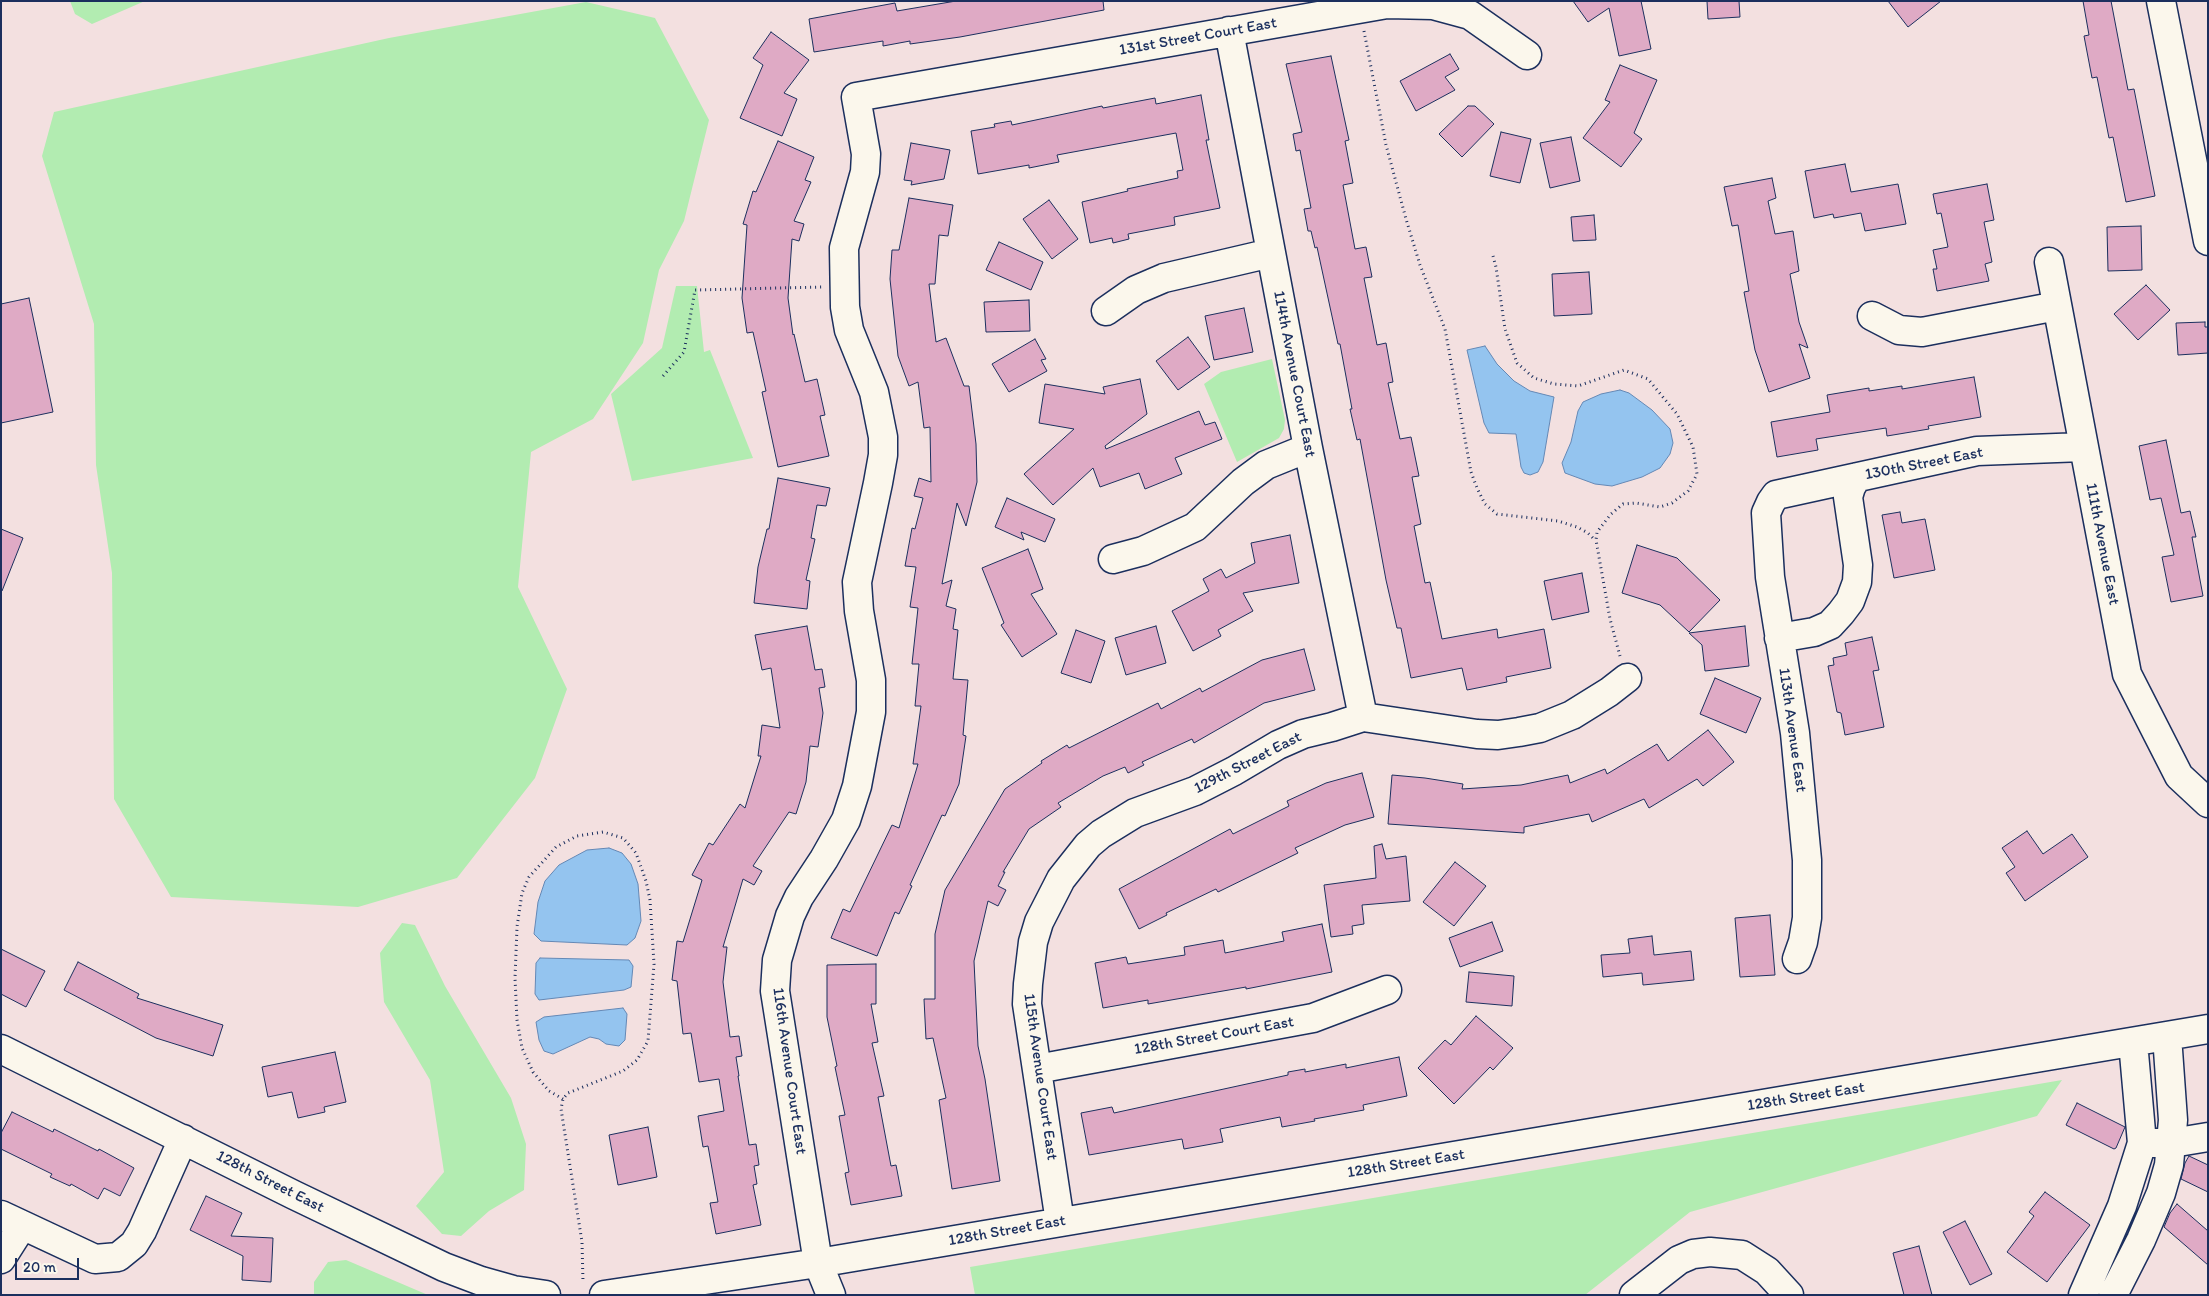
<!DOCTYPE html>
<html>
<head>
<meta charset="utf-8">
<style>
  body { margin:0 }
  #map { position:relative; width:2209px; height:1296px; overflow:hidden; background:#f3e0e0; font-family:Itim,sans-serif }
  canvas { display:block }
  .frame { position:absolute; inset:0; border:2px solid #1b2f5e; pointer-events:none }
  .scale { position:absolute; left:15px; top:1258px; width:64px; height:22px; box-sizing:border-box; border:2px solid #1b2f5e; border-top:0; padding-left:6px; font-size:15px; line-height:18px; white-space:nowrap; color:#1b2f5e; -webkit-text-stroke:4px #fbf7ec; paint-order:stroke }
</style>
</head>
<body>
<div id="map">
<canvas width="2209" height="1296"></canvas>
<div class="frame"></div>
<div class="scale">20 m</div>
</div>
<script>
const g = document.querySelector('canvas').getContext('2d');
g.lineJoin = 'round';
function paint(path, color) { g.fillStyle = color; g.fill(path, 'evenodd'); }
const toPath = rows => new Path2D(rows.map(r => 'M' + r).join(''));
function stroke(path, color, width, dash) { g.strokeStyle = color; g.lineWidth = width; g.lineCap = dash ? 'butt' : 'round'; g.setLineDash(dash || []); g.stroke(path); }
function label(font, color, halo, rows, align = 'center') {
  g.font = font + ' Itim,sans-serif'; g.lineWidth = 4; g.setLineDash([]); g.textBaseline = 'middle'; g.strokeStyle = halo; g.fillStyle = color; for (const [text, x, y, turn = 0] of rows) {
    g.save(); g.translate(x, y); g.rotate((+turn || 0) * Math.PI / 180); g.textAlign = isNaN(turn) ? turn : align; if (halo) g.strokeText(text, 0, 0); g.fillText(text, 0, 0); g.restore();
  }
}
const green = toPath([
  [70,1,145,1,92,24,75,14],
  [586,2,655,18,709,120,684,221,659,270,643,343,593,419,531,452,518,587,567,689,535,778,457,878,358,907,171,897,114,799,112,573,96,465,94,324,42,156,54,112,389,38],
  [676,286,697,286,704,352,710,350,753,458,632,481,611,394,662,348],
  [1272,359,1285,420,1284,429,1279,438,1237,462,1204,384,1221,372],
  [402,923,415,925,445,986,511,1098,526,1144,524,1190,489,1211,461,1236,442,1234,416,1206,444,1172,430,1080,384,1002,380,953],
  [2062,1080,2037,1116,1690,1212,1585,1295,975,1295,970,1267],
  [346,1260,428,1295,314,1295,314,1282,328,1262]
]);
const water = toPath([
  [1485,346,1497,364,1514,381,1530,391,1554,397,1543,462,1538,472,1530,475,1524,473,1521,467,1516,434,1489,433,1484,423,1467,350,1485,346],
  [1620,390,1629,393,1652,410,1670,429,1673,443,1670,454,1660,468,1642,477,1612,486,1595,484,1565,473,1562,463,1571,442,1578,411,1583,402,1601,394,1620,390],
  [609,848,622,853,631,864,638,884,641,921,635,938,627,945,541,941,534,934,538,902,545,881,559,865,587,850,609,848],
  [540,958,629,960,633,966,631,987,624,990,539,1000,535,994,536,963,540,958],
  [623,1008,627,1014,625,1040,619,1046,606,1044,599,1039,590,1037,553,1054,544,1051,539,1040,536,1022,544,1017,623,1008]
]);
const building = toPath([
  [956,1,1103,1,1104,10,960,37,910,44,910,41,883,46,883,41,814,52,809,19,895,3,897,11,956,1],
  [1573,1,1641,1,1651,49,1619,56,1609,8,1588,22,1573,1],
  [1707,1,1739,1,1740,17,1708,19,1707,1],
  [1888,1,1941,1,1908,27,1888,1],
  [2083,1,2111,1,2128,90,2134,89,2155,196,2126,202,2113,137,2109,138,2097,77,2092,78,2084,36,2089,35,2083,1],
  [771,32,809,60,784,93,797,99,782,136,740,118,763,65,753,58,771,32],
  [1450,54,1459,69,1445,77,1455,90,1416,111,1400,81,1450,54],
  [1331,56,1349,140,1345,141,1353,183,1343,185,1355,249,1366,247,1372,277,1364,278,1377,345,1386,343,1393,382,1388,383,1400,439,1411,437,1419,476,1412,477,1421,524,1414,526,1425,583,1430,582,1442,639,1497,629,1498,638,1544,629,1551,668,1506,677,1507,682,1467,690,1462,668,1411,678,1401,628,1397,628,1386,580,1360,439,1357,440,1350,409,1352,409,1340,344,1338,344,1317,247,1315,248,1311,231,1308,231,1304,209,1311,208,1300,150,1296,151,1293,134,1302,132,1286,64,1331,56],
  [1620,65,1657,80,1634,133,1642,139,1621,167,1583,138,1610,102,1605,100,1620,65],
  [1201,95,1209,140,1206,140,1220,208,1174,217,1175,225,1128,234,1129,239,1113,243,1112,238,1090,243,1082,202,1128,191,1127,189,1178,178,1177,171,1183,170,1176,133,1057,155,1059,162,1029,168,1029,165,978,174,971,131,995,127,994,124,1011,121,1012,125,1102,106,1103,108,1155,98,1156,104,1201,95],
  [1468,106,1475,106,1494,124,1462,157,1439,134,1468,106],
  [1501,132,1531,139,1520,183,1490,176,1501,132],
  [1571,137,1580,181,1550,188,1540,143,1571,137],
  [778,141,814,157,805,180,811,182,794,221,804,224,799,241,792,239,788,298,793,335,794,334,805,382,817,379,825,415,820,416,829,456,778,467,762,392,766,391,753,332,747,333,742,298,747,225,743,224,753,191,756,192,778,141],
  [911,143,950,150,944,179,911,185,912,181,904,180,911,143],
  [1845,164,1851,192,1898,184,1906,224,1865,231,1861,213,1834,218,1833,214,1814,218,1805,171,1845,164],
  [1772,178,1776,198,1768,201,1775,234,1793,231,1799,271,1790,274,1799,322,1808,348,1799,344,1810,378,1769,392,1755,350,1744,292,1749,291,1738,225,1732,226,1724,187,1772,178],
  [1987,184,1994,220,1984,222,1992,262,1985,264,1989,281,1937,291,1933,269,1937,269,1933,250,1948,247,1941,213,1937,214,1933,194,1987,184],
  [909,198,953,205,948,236,939,235,935,284,929,284,936,342,946,338,964,386,969,386,976,444,977,482,966,526,957,503,942,584,952,580,946,606,956,609,953,629,958,630,953,679,968,680,963,735,966,736,959,784,945,816,942,815,910,885,912,886,899,914,895,912,877,956,831,938,843,909,850,912,892,825,899,828,918,764,913,764,921,706,915,706,919,664,912,664,918,608,910,607,916,567,905,566,912,528,915,529,923,498,914,496,919,478,931,482,930,427,924,428,918,382,909,386,898,356,890,279,892,250,899,250,909,198],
  [1049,200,1078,239,1052,259,1023,219,1049,200],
  [1594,215,1596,240,1573,241,1571,217,1594,215],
  [2141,226,2142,270,2108,271,2107,227,2141,226],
  [999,242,1043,262,1031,290,986,270,999,242],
  [1589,272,1592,314,1554,316,1552,274,1589,272],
  [2146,285,2170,310,2138,340,2114,314,2146,285],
  [29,298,53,412,1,423,1,304,29,298],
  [1029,300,1030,331,986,332,984,302,1029,300],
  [1244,308,1253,352,1214,360,1205,316,1244,308],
  [2205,322,2205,327,2208,327,2208,353,2178,355,2176,323,2205,322],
  [1188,337,1210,367,1178,390,1156,361,1188,337],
  [1035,339,1046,359,1041,360,1047,371,1009,392,992,364,1035,339],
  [1974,377,1981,417,1928,426,1929,429,1887,436,1886,428,1816,439,1818,450,1777,457,1771,422,1830,412,1827,395,1869,388,1869,391,1902,386,1902,389,1974,377],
  [1140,379,1147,414,1105,446,1106,449,1199,411,1205,425,1215,422,1222,439,1175,458,1182,474,1145,489,1139,473,1100,487,1093,468,1053,505,1024,474,1074,429,1039,423,1045,384,1105,394,1103,387,1140,379],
  [2166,440,2181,513,2190,511,2196,537,2192,537,2203,596,2171,602,2162,557,2174,555,2161,498,2150,500,2139,446,2166,440],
  [778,478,830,488,826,506,817,505,811,538,815,539,806,580,810,581,807,609,754,603,758,567,767,529,769,529,778,478],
  [1007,498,1055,519,1045,542,1021,532,1024,540,995,527,1007,498],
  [1900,512,1902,523,1925,519,1935,570,1894,578,1882,515,1900,512],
  [1,529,23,538,2,591,1,591,1,529],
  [1290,535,1299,583,1243,593,1253,611,1218,630,1221,636,1193,651,1172,611,1209,591,1203,579,1221,569,1226,578,1255,563,1251,543,1290,535],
  [1637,545,1677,558,1720,600,1689,632,1660,605,1622,593,1637,545],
  [1028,549,1043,589,1031,594,1057,634,1022,657,1001,625,1004,623,982,568,1028,549],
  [1582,573,1589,612,1552,620,1544,581,1582,573],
  [807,626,815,670,822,669,825,687,819,688,823,713,818,747,810,746,806,782,796,814,789,812,753,866,762,871,754,885,743,879,723,947,727,947,723,982,730,1037,739,1036,742,1056,736,1057,739,1076,738,1076,749,1145,756,1144,759,1165,754,1166,757,1184,753,1185,761,1225,716,1234,710,1203,718,1202,708,1146,703,1147,698,1116,724,1111,719,1079,699,1082,691,1033,683,1034,677,981,672,980,677,941,683,942,702,880,692,875,709,843,713,845,740,804,745,808,761,756,758,756,762,725,780,728,771,668,762,670,755,635,807,626],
  [1156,626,1166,663,1126,675,1115,638,1156,626],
  [1745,626,1749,666,1705,671,1702,645,1689,633,1745,626],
  [1076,630,1105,641,1091,683,1061,673,1076,630],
  [1872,637,1879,670,1873,671,1884,727,1845,735,1841,713,1837,712,1828,666,1834,665,1833,658,1847,655,1845,643,1872,637],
  [1304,649,1315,690,1264,703,1194,743,1192,739,1142,762,1144,765,1128,773,1125,767,1103,776,1058,803,1061,807,1029,829,1003,872,1005,872,998,886,1006,890,998,906,988,901,974,961,978,1046,985,1079,1000,1181,952,1189,939,1100,946,1098,933,1038,926,1039,924,999,935,999,935,934,945,890,1005,789,1042,763,1041,761,1067,745,1069,748,1158,703,1161,709,1200,688,1202,692,1262,660,1304,649],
  [1715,678,1761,698,1746,733,1700,714,1715,678],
  [1708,730,1734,762,1703,786,1697,779,1649,808,1644,799,1592,822,1589,814,1524,827,1524,833,1388,824,1392,775,1425,778,1463,784,1462,789,1521,785,1568,775,1570,783,1605,769,1607,774,1657,744,1668,761,1708,730],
  [1362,773,1374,817,1345,825,1295,848,1298,853,1218,892,1216,889,1166,913,1167,915,1139,929,1119,889,1230,829,1233,834,1289,806,1287,801,1326,783,1362,773],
  [2027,831,2043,854,2072,834,2088,857,2025,901,2006,873,2015,867,2002,848,2027,831],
  [1382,844,1386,859,1406,856,1410,901,1362,905,1364,924,1352,926,1353,934,1331,937,1324,885,1376,878,1374,846,1382,844],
  [1455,862,1486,886,1454,926,1423,902,1455,862],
  [1770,915,1775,975,1740,977,1735,918,1770,915],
  [1492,922,1503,951,1460,967,1449,938,1492,922],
  [1322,924,1332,972,1246,989,1246,987,1148,1004,1148,1000,1103,1008,1095,963,1126,957,1128,964,1185,955,1184,947,1223,940,1225,953,1284,941,1282,932,1322,924],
  [1652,936,1654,955,1691,951,1694,980,1643,985,1642,973,1603,977,1601,955,1630,953,1628,939,1652,936],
  [1,949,45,971,26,1007,1,994,1,949],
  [78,962,139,994,137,998,223,1025,213,1056,156,1038,64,990,78,962],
  [876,964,876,1004,871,1004,878,1042,872,1043,884,1096,878,1097,891,1166,896,1165,902,1196,851,1205,845,1173,849,1172,839,1116,845,1115,835,1067,837,1066,827,1017,827,965,876,964],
  [1469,972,1514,976,1512,1006,1466,1002,1469,972],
  [1476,1016,1513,1048,1493,1070,1490,1067,1454,1104,1418,1068,1445,1040,1451,1045,1476,1016],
  [335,1052,346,1102,324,1107,325,1112,298,1118,292,1092,268,1097,262,1067,335,1052],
  [1399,1057,1407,1096,1363,1105,1364,1110,1314,1119,1315,1121,1282,1127,1280,1117,1220,1129,1223,1142,1184,1149,1182,1139,1089,1155,1081,1113,1112,1107,1114,1113,1288,1075,1288,1072,1305,1069,1305,1072,1346,1064,1346,1068,1399,1057],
  [2077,1103,2125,1127,2116,1148,2114,1149,2066,1125,2077,1103],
  [12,1112,53,1132,54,1129,98,1151,99,1149,134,1168,120,1196,104,1188,98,1199,71,1184,70,1186,50,1177,52,1174,1,1149,1,1133,12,1112],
  [648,1127,657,1177,618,1185,609,1135,648,1127],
  [2189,1156,2208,1165,2208,1192,2181,1179,2185,1163,2189,1156],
  [2045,1192,2090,1225,2047,1282,2007,1252,2034,1216,2029,1212,2045,1192],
  [206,1196,242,1213,231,1236,273,1238,271,1282,242,1280,243,1256,190,1230,206,1196],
  [2177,1204,2208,1231,2208,1265,2164,1227,2170,1213,2177,1204],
  [1965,1221,1992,1274,1970,1285,1943,1232,1965,1221],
  [1919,1246,1932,1295,1904,1295,1893,1253,1919,1246]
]);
const path = toPath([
  [1364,31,1386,145,1406,219,1420,265,1445,329,1471,472,1477,488,1485,504,1497,514,1558,521,1577,527,1588,533,1595,540],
  [1493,256,1496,267,1505,329,1517,363,1534,378,1554,384,1578,386,1624,370,1648,379,1677,414,1693,447,1697,474,1688,491,1672,503,1660,507,1636,503,1623,504,1611,514,1597,532,1596,540,1610,619,1620,656],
  [663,376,684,352,695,290,822,287],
  [563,1099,549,1091,533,1072,522,1048,517,1020,515,978,517,927,522,893,529,877,556,847,577,836,603,832,623,838,636,853,646,881,650,900,654,964,648,1041,637,1060,623,1071,568,1093,563,1099,561,1109,582,1242,583,1282]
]);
const minor = toPath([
  [2161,1,2208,241],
  [1229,31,1308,448,1363,717],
  [2049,262,2127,674,2179,776,2208,803],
  [1106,311,1136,290,1164,278,1271,253],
  [1872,316,1899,330,1922,332,2057,306],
  [1113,559,1143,551,1195,527,1243,482,1266,465,1308,448],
  [1779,638,1814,632,1830,625,1841,613,1850,601,1857,582,1858,565,1848,497,1851,487,1857,477],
  [1797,959,1803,942,1807,918,1807,860,1795,733,1770,577,1766,513,1771,502,1776,495,1977,451,2083,447],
  [1,1049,294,1195,444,1267,481,1281,513,1290,546,1295],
  [1037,1069,1313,1018,1387,990],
  [2155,1143,2172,1143,2208,1137],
  [1,1215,95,1259,118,1257,134,1244,142,1231,183,1139],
  [1060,1222,1027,1004,1028,984,1033,942,1039,922,1061,879,1088,845,1101,834,1135,813,1195,791,1234,771,1278,745,1303,734,1332,727,1363,717,1477,734,1498,735,1519,732,1540,728,1572,715,1609,692,1627,678],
  [1,1259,22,1226],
  [604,1295,818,1263,2208,1029],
  [831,1295,818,1263,775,991,777,960,790,916,799,897,824,859,846,820,857,786,871,712,871,680,859,611,857,582,878,483,883,455,883,437,874,392,849,330,845,307,844,248,865,172,866,154,856,97,1387,4,1433,5,1470,15,1527,55],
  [1634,1295,1679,1260,1693,1254,1710,1252,1742,1255,1767,1271,1789,1295],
  [2083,1295,2122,1206,2142,1143,2133,1042],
  [2113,1295,2141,1240,2161,1193,2169,1165,2173,1120,2167,1036]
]);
const streetNames = [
  ["131st Street Court East",1198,37,-10],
  ["114th Avenue Court East",1294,374,79],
  ["130th Street East",1924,464,-11],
  ["111th Avenue East",2102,544,79],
  ["113th Avenue East",1792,730,82],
  ["129th Street East",1248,763,-27],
  ["128th Street Court East",1214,1036,-10],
  ["116th Avenue Court East",789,1071,82],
  ["115th Avenue Court East",1040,1077,82],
  ["128th Street East",1806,1097,-9],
  ["128th Street East",1406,1164,-9],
  ["128th Street East",270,1182,27],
  ["128th Street East",1007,1231,-10]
];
paint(green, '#b2ecb1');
paint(water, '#94c4ef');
stroke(water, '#6488b5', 1);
paint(building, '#dfaac5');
stroke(building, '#1b2f5e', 1);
stroke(minor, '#1b2f5e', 31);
stroke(path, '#1b2f5e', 3, [1, 4]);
stroke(minor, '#fbf7ec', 28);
label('16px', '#1b2f5e', '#fbf7ec', streetNames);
</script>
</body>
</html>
